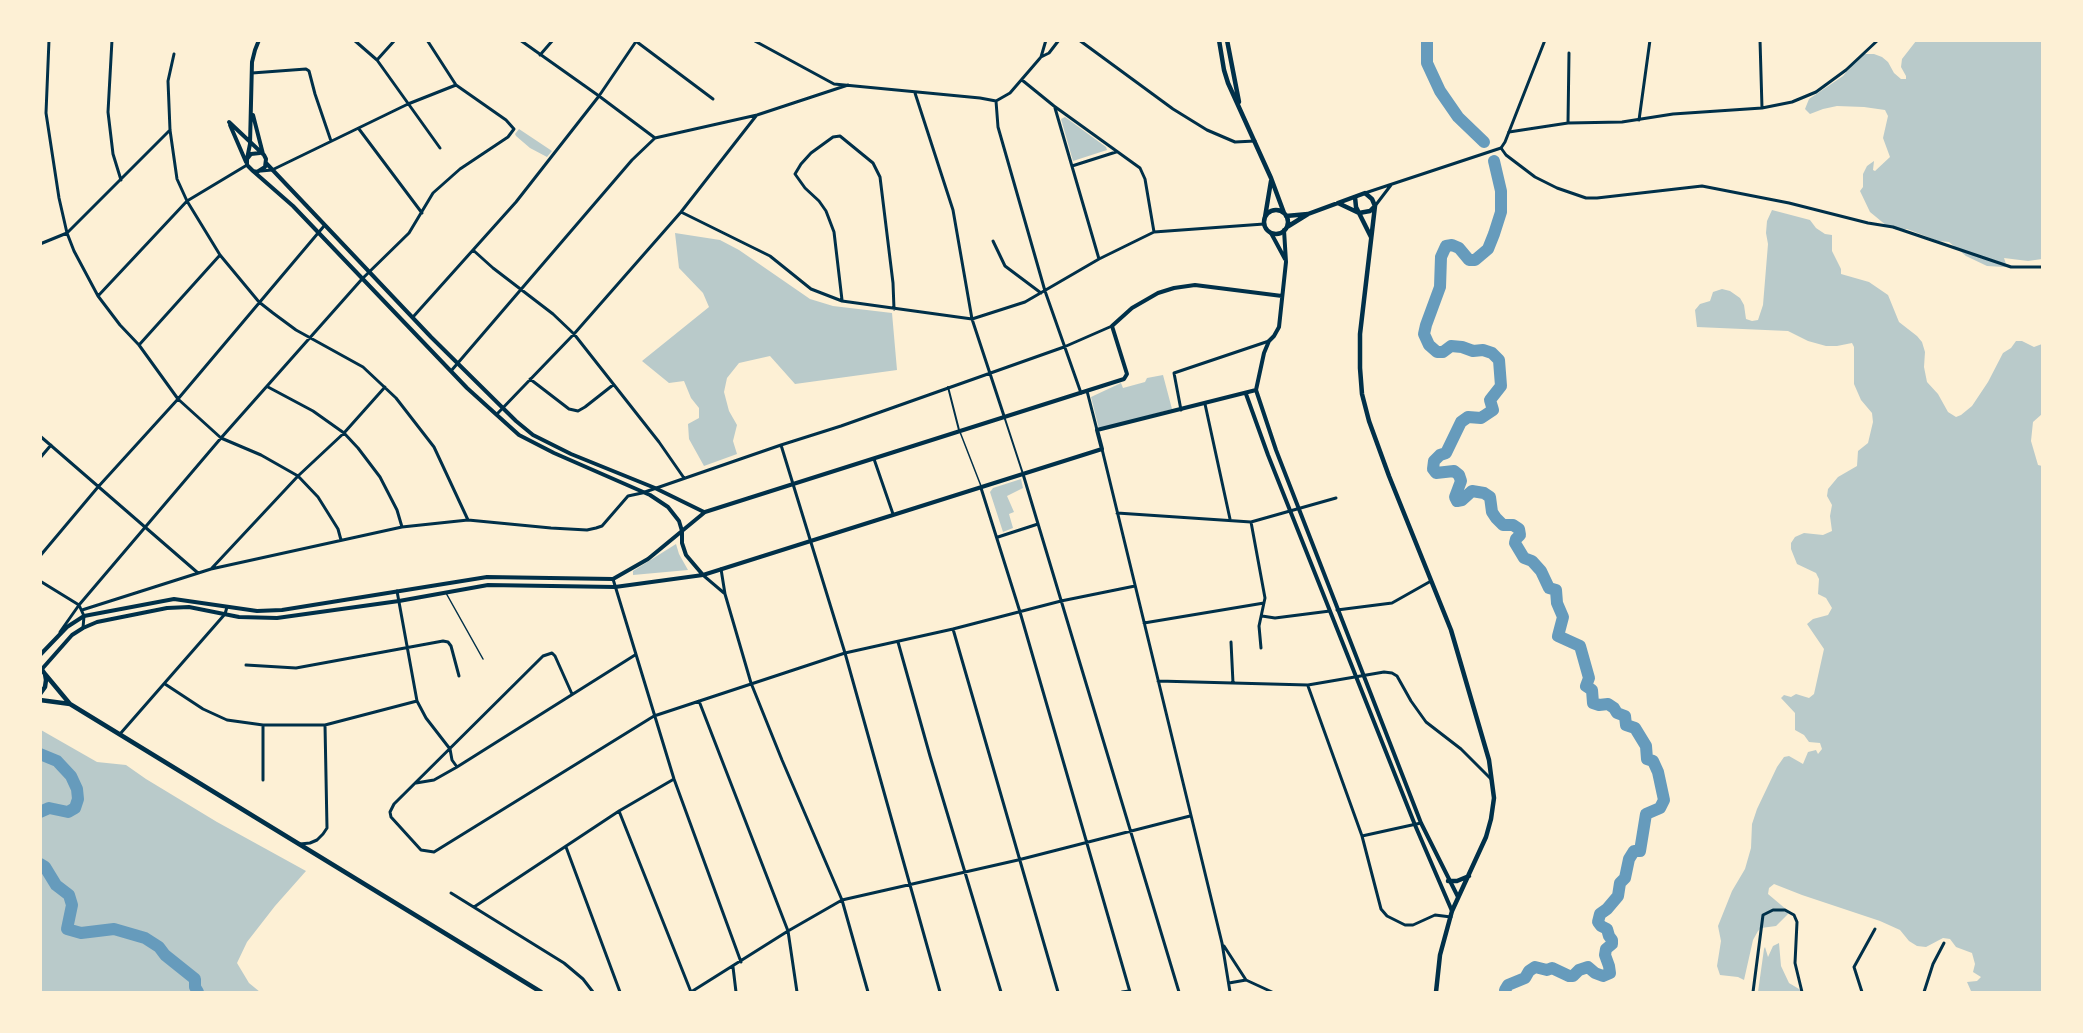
<!DOCTYPE html>
<html>
<head>
<meta charset="utf-8">
<style>
  body { margin:0 }
  #map { position:relative; width:2083px; height:1033px; overflow:hidden; background:#fdf0d5; font-family:Manrope,sans-serif }
  canvas { display:block }
  .frame { position:absolute; inset:0; border:42px solid #fdf0d5; pointer-events:none }
</style>
</head>
<body>
<div id="map">
<canvas width="2083" height="1033"></canvas>
<div class="frame"></div>
</div>
<script>
const g = document.querySelector('canvas').getContext('2d');
g.lineJoin = 'round';
function paint(path, color) { g.fillStyle = color; g.fill(path, 'evenodd'); }
const toPath = rows => new Path2D(rows.map(r => 'M' + r).join(''));
function stroke(path, color, width, dash) { g.strokeStyle = color; g.lineWidth = width; g.lineCap = dash ? 'butt' : 'round'; g.setLineDash(dash || []); g.stroke(path); }
const green = toPath([
  [1916,41,2042,41,2042,259,2028,261,2004,258,2006,264,2021,268,1987,266,1966,256,1949,242,1938,241,1907,229,1897,230,1887,226,1870,212,1860,191,1863,187,1863,174,1867,166,1874,161,1873,170,1875,171,1890,157,1883,138,1888,116,1885,110,1864,107,1837,106,1823,109,1810,114,1805,109,1809,99,1843,76,1859,57,1865,54,1874,54,1882,57,1888,62,1894,73,1901,79,1906,79,1906,76,1901,67,1902,59],
  [1065,117,1106,147,1107,150,1073,161,1061,119],
  [519,129,552,151,547,157,530,148,516,136,515,134],
  [1772,210,1810,220,1816,228,1825,234,1832,235,1832,251,1841,269,1841,274,1869,282,1888,295,1899,322,1917,336,1922,342,1925,352,1924,367,1927,382,1938,394,1948,412,1956,417,1961,415,1972,406,1988,382,2003,353,2011,348,2016,341,2022,341,2034,347,2042,344,2042,414,2033,422,2031,441,2038,465,2042,466,2042,992,1970,992,1971,991,1967,982,1977,981,1981,977,1973,972,1975,964,1972,953,1956,947,1950,939,1943,938,1926,947,1917,946,1909,941,1900,930,1880,921,1802,895,1774,884,1769,888,1768,894,1787,910,1788,914,1776,926,1761,928,1758,931,1753,940,1744,980,1738,977,1720,975,1717,966,1721,941,1718,926,1732,891,1745,869,1751,848,1752,824,1757,809,1777,767,1784,757,1789,756,1803,764,1808,752,1816,750,1818,754,1822,749,1820,743,1809,742,1804,735,1795,730,1795,713,1781,698,1784,695,1791,697,1796,694,1809,698,1814,694,1824,649,1807,624,1813,619,1828,615,1832,608,1826,598,1818,594,1819,579,1816,573,1797,564,1791,549,1791,543,1795,537,1804,533,1823,535,1832,531,1830,516,1832,505,1827,496,1828,489,1838,477,1857,466,1858,451,1868,443,1873,422,1872,413,1861,400,1854,384,1854,347,1852,343,1837,346,1826,346,1808,341,1788,331,1697,327,1695,310,1700,304,1710,301,1713,292,1722,289,1730,291,1740,298,1744,305,1746,319,1752,321,1758,320,1763,305,1768,244,1766,233,1767,221],
  [675,233,720,240,739,250,810,299,833,306,892,313,897,370,795,384,770,356,739,363,727,378,724,392,729,411,737,425,733,441,737,454,704,466,689,439,688,424,699,418,699,408,691,398,684,381,669,383,642,361,709,307,703,293,679,268],
  [1163,375,1172,409,1099,429,1091,397,1121,383,1123,388,1145,382,1147,378],
  [1021,479,1023,488,1007,496,1014,512,1009,514,1013,528,1003,532,990,492,993,488],
  [676,544,679,554,688,570,633,575,633,571],
  [41,730,97,762,126,765,146,779,217,822,306,871,275,906,247,942,237,963,249,983,260,992,41,992],
  [1779,943,1781,966,1789,983,1804,992,1758,992,1764,949,1765,947,1768,957,1773,946]
]);
const river = toPath([
  [1427,40,1427,63,1440,91,1458,117,1484,142],
  [1494,161,1501,191,1501,212,1494,234,1488,249,1475,260,1469,260,1459,248,1452,245,1446,246,1441,257,1440,287,1426,325,1424,334,1429,345,1437,352,1443,352,1451,346,1462,347,1473,351,1483,350,1492,353,1499,360,1501,386,1490,400,1493,410,1481,418,1468,417,1461,422,1446,453,1440,455,1434,461,1433,469,1436,473,1454,471,1459,475,1461,481,1455,497,1457,501,1462,500,1472,491,1484,493,1490,497,1492,512,1496,518,1503,525,1513,525,1519,529,1520,535,1516,539,1515,543,1524,558,1532,561,1541,571,1549,588,1556,590,1557,603,1563,617,1558,636,1580,646,1589,678,1586,686,1592,690,1593,703,1599,705,1608,704,1614,708,1617,713,1625,716,1626,725,1635,728,1646,746,1647,759,1653,761,1658,772,1664,800,1660,808,1646,814,1640,851,1634,851,1629,859,1625,878,1620,883,1618,896,1607,909,1600,914,1598,922,1601,926,1607,929,1609,936,1612,940,1612,944,1606,949,1605,955,1609,966,1610,973,1603,976,1595,973,1588,967,1579,970,1573,976,1569,976,1552,968,1547,970,1535,967,1529,971,1525,978,1508,985,1505,990,1506,992],
  [40,754,57,761,71,776,77,789,78,799,75,808,68,812,49,808,40,812],
  [40,864,45,867,56,885,69,895,72,905,67,929,81,933,114,929,145,938,159,947,165,955,195,979,195,987,198,992]
]);
const service = toPath([
  [960,432,981,486],
  [446,593,483,659]
]);
const pedestrian = toPath([
  [948,387,959,430],
  [1004,416,1023,474]
]);
const minor = toPath([
  [49,40,46,113,59,198,67,233,74,251,98,296,120,325,139,345,178,399,221,438,261,455,298,476,318,497,338,529,341,540],
  [112,40,108,112,113,154,121,180],
  [354,40,377,60,440,148],
  [520,40,599,96,655,138],
  [753,40,834,84,980,98,996,101,1010,93,1041,57,1049,53,1059,40],
  [1079,40,1173,109,1207,130,1235,142,1255,141],
  [1760,40,1762,108],
  [637,42,713,99],
  [174,54,168,81,170,130,177,179,187,201,220,255,259,302,273,313,296,330,363,367,396,398,434,447,468,520],
  [540,55,553,40],
  [1041,57,1046,40],
  [377,60,395,40],
  [252,73,306,69,309,71,315,94,331,141],
  [1022,80,1054,106,1140,168,1145,179,1154,232],
  [915,93,953,210,972,319,1004,416],
  [996,101,998,127,1045,291,1081,393],
  [1055,108,1099,259],
  [1639,120,1650,40],
  [1568,123,1569,53],
  [359,129,422,213],
  [1509,132,1568,123,1622,122,1673,114,1762,108,1792,102,1816,92,1846,70,1878,40],
  [1501,148,1506,155,1535,177,1557,188,1586,198,1597,198,1702,186,1789,203,1868,223,1893,227,2011,267,2042,267],
  [1072,166,1116,152],
  [261,171,272,170,408,104,456,85],
  [681,212,770,256,811,289,842,301,972,319,1025,302,1099,259,1154,232,1264,224],
  [993,241,1005,266,1041,293],
  [40,244,67,233,170,130],
  [473,250,493,268,553,314,574,334,659,442,684,478],
  [98,296,187,201,247,165],
  [842,300,834,232,826,211,819,201,805,188,795,174,801,164,811,153,833,137,840,136,873,163,880,177,893,283,894,309],
  [413,317,516,202,599,96,637,40],
  [139,345,220,255],
  [451,371,632,160,655,138,757,115,848,85],
  [530,379,569,409,578,411,585,407,613,385],
  [268,387,313,411,344,433,358,448,380,477,397,510,402,527],
  [1087,391,1097,430],
  [1205,404,1230,519],
  [1181,410,1174,373,1269,341],
  [497,414,574,334,681,212,756,116],
  [40,436,198,573],
  [781,445,845,653,940,992],
  [1102,449,1222,943,1230,992],
  [40,458,51,445],
  [874,459,893,514],
  [1023,474,1179,992],
  [981,488,1020,612,1130,992],
  [1117,513,1251,522,1336,498],
  [1251,522,1265,598,1259,626,1261,648],
  [998,537,1038,524],
  [40,556,98,487,178,399,324,226],
  [212,568,298,476,344,433,385,387],
  [721,569,725,594,751,683,782,760,842,900,868,992],
  [704,576,724,593],
  [613,579,674,779,741,962],
  [40,581,79,605,84,616,83,628],
  [397,591,417,701,426,718,450,749,452,760,457,767],
  [82,610,211,569,402,527,468,520,551,528,587,530,596,528,602,526,628,496,642,493,781,445,841,426,1064,347,1112,326],
  [1337,610,1392,603,1431,581],
  [1262,616,1275,618,1330,611],
  [1144,623,1264,603],
  [953,629,1058,992],
  [60,632,79,605,221,438,362,279,409,233,433,193,460,169,508,137,514,129,506,120,456,85,427,40],
  [898,642,930,756,1001,992],
  [1231,642,1233,683],
  [246,665,296,668,443,641,448,642,451,646,459,676],
  [1158,681,1308,685,1384,672,1392,673,1397,676,1411,701,1426,722,1461,749,1491,779],
  [165,684,203,709,227,720,263,725,325,725,417,701],
  [1308,686,1362,836,1381,909,1387,916,1405,925,1413,925,1435,915,1451,917],
  [572,694,555,656,552,653,543,656,394,804,390,812,391,817,421,850,434,852,654,716,845,653,953,629,1061,601,1135,586],
  [699,701,788,931,797,992],
  [263,725,263,780],
  [120,734,225,614,227,607],
  [416,783,434,780,457,767,635,655],
  [619,811,691,992,788,931,842,900,1018,860,1190,816],
  [1362,836,1421,823],
  [300,844,310,843,317,840,323,834,327,828,325,725],
  [566,847,620,992],
  [451,893,564,963,583,979,593,992],
  [474,907,619,811,674,779],
  [1224,946,1246,980,1272,992],
  [733,967,736,992],
  [1229,983,1246,980],
  [1122,992,1129,991],
  [1753,992,1763,915,1773,910,1785,910,1794,915,1797,922,1795,963,1802,992],
  [1862,992,1854,967,1875,929],
  [1924,992,1933,964,1944,943]
]);
const tertiary = toPath([
  [1365,193,1501,148,1505,142,1545,40],
  [1375,206,1391,185]
]);
const secondary = toPath([
  [253,115,263,154],
  [229,122,264,155,266,159,265,167,257,172,253,171,247,165,247,159,251,154,260,153],
  [230,125,246,162],
  [247,159,250,144,252,62,255,50,259,40],
  [266,163,431,337,516,421,533,435,571,454,655,488,704,512],
  [253,171,293,206,467,388,519,435,554,453,650,495,668,507,679,521,682,531,682,543,686,555,703,575],
  [1271,233,1285,259],
  [1256,390,1276,450,1421,823,1458,897],
  [1256,390,1264,353,1269,341,1274,336,1279,327,1286,262,1284,230],
  [1246,394,1268,455,1415,825,1452,911],
  [40,655,67,627,84,616,174,599,257,611,282,610,487,577,613,579,648,559,705,512,1124,379,1127,374,1112,326,1132,308,1158,293,1174,288,1195,285,1282,296],
  [42,669,72,635,83,628,97,622,167,608,189,607,239,617,277,618,399,601,488,585,615,587,703,575,1102,449,1097,430,1256,390]
]);
const primary = toPath([
  [1219,40,1224,70,1228,83,1271,178,1284,213],
  [1227,40,1239,102],
  [1355,197,1356,207,1371,237],
  [1338,203,1359,213,1370,211,1375,206],
  '1264 222a12 12 0 1 1 24 0a12 12 0 1 1-24 0Z',
  [1286,216,1308,214],
  [1265,217,1271,181],
  [1287,227,1308,214,1365,193,1372,199,1375,206,1360,334,1360,368,1362,394,1369,421,1389,476,1451,630,1489,760,1494,798,1491,819,1486,837,1452,911,1440,955,1436,992],
  [40,667,45,674,46,680,45,687,40,694],
  [45,674,70,704,541,992],
  [40,700,70,704],
  [1448,881,1457,881,1469,876]
]);
paint(green, '#b9caca');
stroke(river, '#669bbc', 12);
stroke(service, '#003049', 1.5);
stroke(pedestrian, '#003049', 2);
stroke(minor, '#003049', 3);
stroke(tertiary, '#003049', 3);
stroke(secondary, '#003049', 4);
stroke(primary, '#003049', 4.5);
</script>
</body>
</html>
